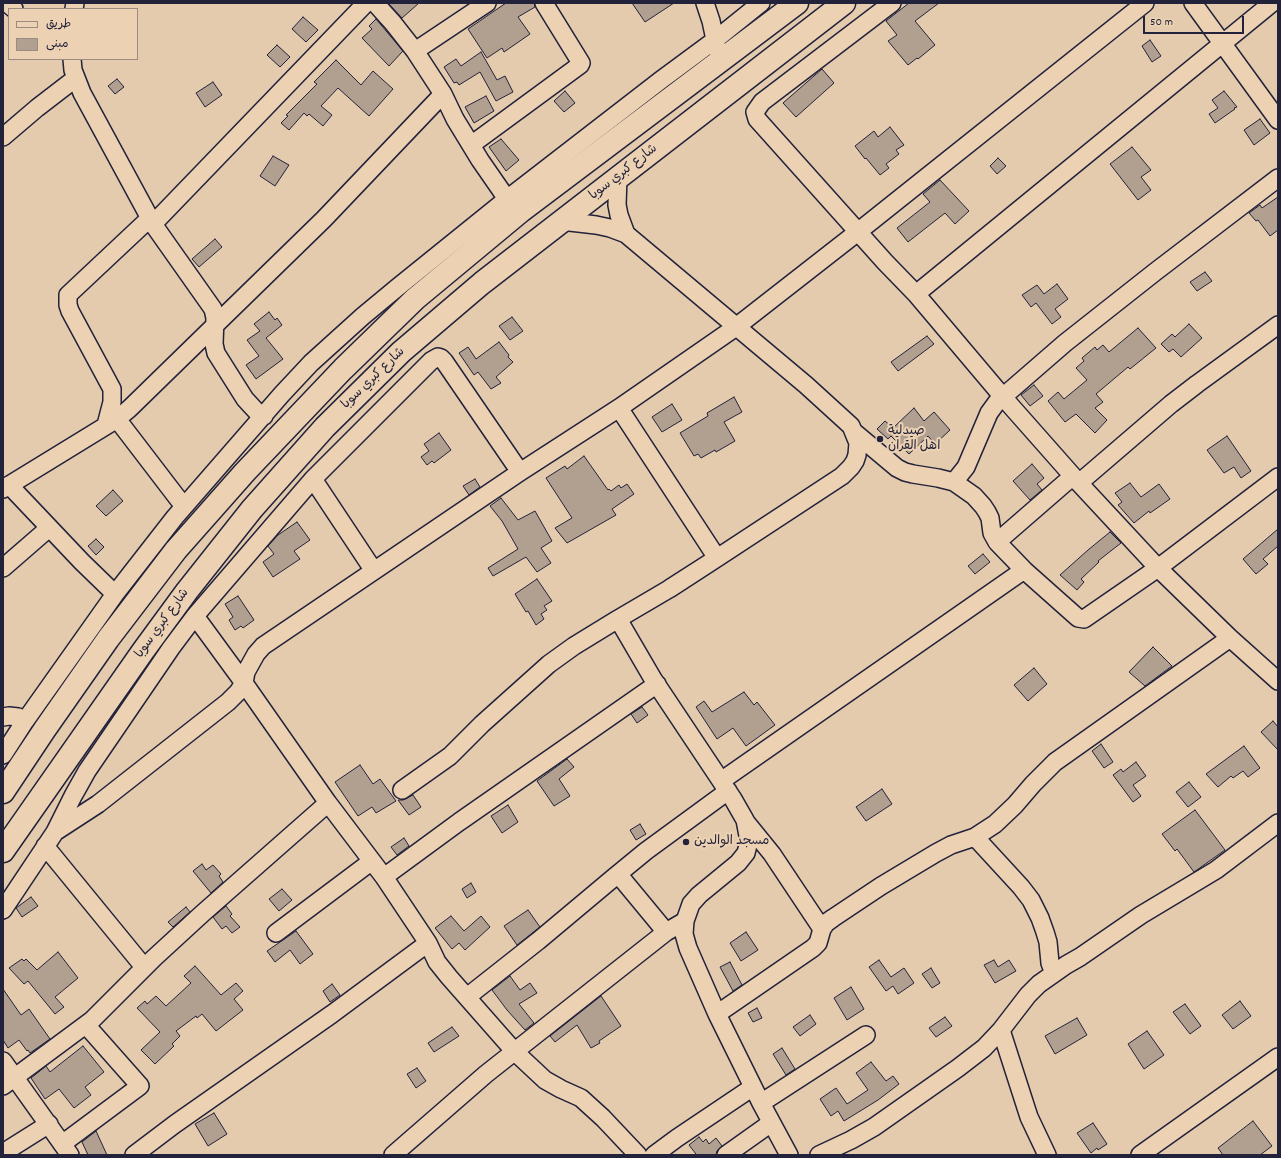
<!DOCTYPE html>
<html>
<head>
<meta charset="utf-8">
<style>
  body { margin:0 }
  #map { position:relative; width:1281px; height:1158px; overflow:hidden; background:#e4cbae; font-family:Dekko,"Playpen Sans Arabic",sans-serif }
  canvas { display:block }
  .frame { position:absolute; inset:0; border:4px solid #22223b; pointer-events:none }
  .legend { position:absolute; left:8px; top:8px; width:130px; height:52px; box-sizing:border-box; background:#ecd2b3; border:1px solid #9b8c83; margin:0; padding:5px 7px; list-style:none; font-size:12px; color:#22223b }
  .legend li { display:flex; align-items:center; gap:8px; height:20px }
  .legend b { width:20px; border:1px solid #9b8c83 }
  .scale { position:absolute; left:1143px; top:16px; width:101px; height:18px; box-sizing:border-box; border:2px solid #22223b; border-top:0; padding-left:5px; font-size:12px; line-height:14px; white-space:nowrap; color:#22223b; -webkit-text-stroke:3px #ecd2b3; paint-order:stroke }
</style>
</head>
<body>
<div id="map">
<canvas width="1281" height="1158"></canvas>
<div class="frame"></div>
<ul class="legend">
<li><b style="height:5px;background:#ecd2b3"></b>طريق</li>
<li><b style="height:11px;background:#b19f90"></b>مبنى</li>
</ul>
<div class="scale">50 m</div>
</div>
<script>
const g = document.querySelector('canvas').getContext('2d');
g.lineJoin = 'round';
function paint(path, color) { g.fillStyle = color; g.fill(path, 'evenodd'); }
const toPath = rows => new Path2D(rows.map(r => 'M' + r).join(''));
function stroke(path, color, width, dash) { g.strokeStyle = color; g.lineWidth = width; g.lineCap = dash ? 'butt' : 'round'; g.setLineDash(dash || []); g.stroke(path); }
function label(font, color, halo, rows, align = 'center') {
  g.font = font + ' Dekko,"Playpen Sans Arabic",sans-serif'; g.lineWidth = 4; g.setLineDash([]); g.textBaseline = 'middle'; g.strokeStyle = halo; g.fillStyle = color; for (const [text, x, y, turn = 0] of rows) {
    g.save(); g.translate(x, y); g.rotate((+turn || 0) * Math.PI / 180); g.textAlign = isNaN(turn) ? turn : align; if (halo) g.strokeText(text, 0, 0); g.fillText(text, 0, 0); g.restore();
  }
}
const building = toPath([
  [391,3,419,3,402,18,389,4,391,3],
  [506,3,534,3,535,7,518,17,530,34,504,52,502,48,487,58,468,29,506,3],
  [632,3,674,3,645,22,632,3],
  [909,3,939,3,915,21,935,45,918,59,917,58,908,65,888,41,897,35,886,21,909,3],
  [303,17,318,30,306,42,292,29,303,17],
  [376,19,403,51,389,66,362,38,372,29,369,26,376,19],
  [1150,40,1161,56,1152,62,1142,46,1150,40],
  [277,45,290,57,280,67,267,55,277,45],
  [481,52,497,80,505,76,513,92,496,101,480,72,459,85,457,82,454,83,444,67,456,59,461,66,481,52],
  [336,60,361,85,373,71,393,89,369,116,338,88,321,106,332,115,323,126,309,114,307,116,304,113,289,130,281,123,288,116,286,115,317,84,314,82,336,60],
  [822,69,834,83,796,117,783,103,822,69],
  [117,79,124,87,115,94,108,86,117,79],
  [213,82,222,95,205,107,196,93,213,82],
  [565,91,575,103,564,112,554,101,565,91],
  [1224,91,1237,107,1234,108,1235,109,1215,123,1209,114,1218,108,1212,100,1224,91],
  [486,96,494,111,474,123,465,107,486,96],
  [1260,119,1270,133,1254,145,1244,130,1260,119],
  [890,127,904,145,896,150,899,154,886,164,889,168,880,175,866,158,865,159,855,146,874,131,878,137,890,127],
  [501,139,519,160,506,171,489,147,501,139],
  [1132,147,1151,170,1141,177,1151,190,1138,200,1110,164,1132,147],
  [273,156,289,165,275,186,260,176,273,156],
  [998,158,1006,166,997,174,990,166,998,158],
  [940,180,969,211,955,224,945,213,908,242,897,228,930,202,923,194,940,180],
  [1278,197,1278,230,1270,236,1258,220,1256,221,1249,213,1260,205,1262,208,1278,197],
  [215,239,222,247,199,267,192,259,215,239],
  [1205,272,1212,281,1197,291,1190,282,1205,272],
  [1057,284,1068,299,1055,309,1061,317,1052,324,1036,303,1031,307,1022,295,1037,285,1044,294,1057,284],
  [269,312,275,320,277,318,282,325,266,338,283,359,256,379,246,365,259,356,247,340,260,331,254,324,269,312],
  [512,317,523,331,510,340,499,326,512,317],
  [1189,324,1202,338,1181,357,1173,349,1169,352,1161,344,1172,334,1175,337,1189,324],
  [1138,328,1156,348,1130,369,1128,367,1096,394,1103,402,1095,408,1107,420,1095,433,1076,414,1065,422,1048,401,1058,392,1064,399,1087,380,1076,368,1084,361,1082,358,1095,347,1097,350,1103,345,1109,352,1138,328],
  [927,336,934,344,898,371,891,362,927,336],
  [499,342,509,355,508,357,513,362,496,377,501,383,491,389,478,372,474,375,459,353,468,347,476,359,499,342],
  [1034,385,1043,396,1030,406,1021,395,1034,385],
  [734,397,742,412,724,422,735,441,716,452,715,450,701,458,698,454,694,456,680,433,708,416,707,413,734,397],
  [672,404,682,420,662,432,652,417,672,404],
  [914,408,924,421,934,412,950,430,935,444,928,436,909,454,891,436,888,439,877,429,885,421,893,428,914,408],
  [439,433,451,450,434,463,432,461,427,465,421,457,429,451,424,444,439,433],
  [1227,436,1251,471,1241,478,1234,467,1224,473,1207,450,1227,436],
  [584,456,608,490,609,489,611,491,619,485,621,488,627,484,634,494,612,509,616,515,567,543,555,528,572,518,546,478,565,466,567,469,584,456],
  [1032,464,1044,478,1037,484,1042,490,1030,500,1013,481,1032,464],
  [475,479,480,487,469,495,463,486,475,479],
  [1130,483,1141,497,1159,484,1170,499,1150,513,1149,511,1134,523,1118,505,1122,502,1115,493,1130,483],
  [113,490,123,501,106,516,96,506,113,490],
  [501,498,518,520,535,511,552,541,541,548,551,563,537,572,526,557,493,576,488,568,518,549,502,521,490,506,501,498],
  [297,522,310,540,294,551,300,559,273,577,263,562,274,554,268,546,278,535,297,522],
  [1278,529,1278,546,1263,559,1268,564,1256,574,1243,559,1278,529],
  [1110,532,1121,543,1098,561,1099,562,1081,579,1084,582,1077,590,1060,575,1088,550,1110,532],
  [96,539,104,547,96,555,88,546,96,539],
  [983,554,990,562,975,574,968,566,983,554],
  [537,579,552,601,544,606,547,610,541,614,544,619,536,625,528,611,526,612,515,594,537,579],
  [238,596,254,620,243,628,241,626,235,630,229,620,233,617,225,604,238,596],
  [1153,647,1172,666,1145,686,1129,672,1153,647],
  [1034,668,1047,684,1028,701,1014,685,1034,668],
  [744,692,754,705,757,702,775,725,746,746,733,728,717,739,696,707,704,701,712,712,744,692],
  [642,707,648,715,637,723,631,714,642,707],
  [1273,721,1278,727,1278,750,1261,732,1273,721],
  [1101,744,1113,762,1104,768,1092,751,1101,744],
  [1244,746,1260,768,1248,777,1243,771,1233,778,1231,776,1218,787,1206,774,1244,746],
  [567,759,574,767,559,779,570,796,554,806,537,781,567,759],
  [1136,762,1146,776,1133,785,1141,796,1133,802,1113,775,1121,769,1123,772,1136,762],
  [360,765,373,784,380,779,396,801,376,813,372,807,358,816,335,782,360,765],
  [1189,782,1201,797,1188,807,1176,792,1189,782],
  [882,789,892,804,866,821,856,807,882,789],
  [413,795,421,807,409,815,398,800,403,800,413,795],
  [508,805,518,822,502,833,491,816,508,805],
  [1195,810,1225,850,1194,872,1177,849,1175,851,1162,834,1195,810],
  [640,824,646,834,636,840,630,830,640,824],
  [404,838,409,846,397,855,391,847,404,838],
  [202,864,206,870,213,865,221,874,219,876,223,882,211,893,193,871,202,864],
  [471,883,476,892,467,898,462,889,471,883],
  [282,889,292,900,279,911,269,899,282,889],
  [31,897,38,906,22,917,16,908,31,897],
  [226,906,232,914,230,916,240,927,232,933,226,926,222,929,213,917,226,906],
  [186,907,190,912,173,927,168,922,186,907],
  [528,910,540,927,517,945,504,926,528,910],
  [451,916,464,931,481,916,490,927,465,950,459,943,452,949,435,928,451,916],
  [296,931,313,954,300,964,290,950,275,962,267,951,296,931],
  [746,932,758,950,741,961,730,943,746,932],
  [58,952,78,978,55,997,64,1007,55,1014,28,981,24,984,9,968,22,959,24,961,26,959,37,970,58,952],
  [879,960,891,977,904,968,914,983,898,994,893,986,886,991,869,967,879,960],
  [994,960,998,967,1009,960,1016,971,995,983,984,965,994,960],
  [730,962,742,985,733,991,720,967,730,962],
  [195,966,221,995,236,983,243,991,234,999,243,1010,216,1031,202,1014,197,1018,196,1016,176,1031,180,1036,172,1044,174,1046,155,1064,141,1050,160,1032,137,1008,145,1001,147,1004,156,996,166,1006,191,983,184,976,195,966],
  [931,968,940,983,932,988,922,974,931,968],
  [510,976,520,990,530,983,537,993,519,1004,534,1023,525,1030,507,1010,492,990,510,976],
  [332,984,340,995,330,1002,323,991,332,984],
  [851,987,864,1009,847,1020,834,998,851,987],
  [3,989,21,1015,29,1009,50,1039,30,1053,28,1050,27,1051,19,1040,8,1048,3,1040,3,989],
  [601,996,621,1026,599,1041,600,1043,591,1048,577,1025,555,1042,550,1036,601,996],
  [1240,1001,1251,1016,1233,1029,1222,1015,1240,1001],
  [1185,1004,1201,1026,1190,1034,1173,1012,1185,1004],
  [757,1008,762,1018,753,1022,748,1013,757,1008],
  [810,1015,816,1024,800,1036,793,1027,810,1015],
  [945,1017,952,1026,936,1037,929,1028,945,1017],
  [1077,1018,1087,1035,1055,1054,1045,1036,1077,1018],
  [452,1027,459,1036,434,1052,428,1043,452,1027],
  [1147,1031,1164,1055,1144,1069,1128,1044,1147,1031],
  [83,1046,104,1072,85,1087,91,1095,74,1108,59,1089,45,1099,31,1078,46,1066,50,1072,83,1046],
  [782,1048,795,1069,786,1075,773,1054,782,1048],
  [871,1062,886,1081,893,1076,899,1084,878,1100,844,1121,838,1111,831,1116,820,1099,836,1088,847,1104,868,1090,856,1073,871,1062],
  [417,1068,426,1081,416,1088,407,1074,417,1068],
  [214,1113,227,1134,208,1146,195,1124,214,1113],
  [1253,1121,1272,1146,1260,1155,1223,1155,1218,1148,1253,1121],
  [1093,1123,1107,1144,1098,1150,1097,1148,1091,1153,1077,1133,1093,1123],
  [96,1131,107,1155,88,1155,82,1142,96,1131],
  [699,1137,703,1142,706,1139,709,1144,716,1138,722,1146,717,1151,716,1155,695,1155,696,1154,689,1145,699,1137]
]);
const minor = toPath([
  [7,3,14,9],
  [375,3,393,23,415,51,443,94,455,119,480,160,507,199],
  [705,3,711,21,717,49],
  [892,3,762,102,755,112,757,119,885,262,916,294,1003,397,1079,483,1158,568,1230,638,1278,681],
  [1193,3,1278,120],
  [74,9,75,3],
  [415,51,487,3],
  [72,59,73,70,82,93,153,224,213,309,215,318,214,344,216,353,245,399,257,412,264,416],
  [3,137,37,108,76,78],
  [471,145,580,65,581,63,544,3],
  [618,177,617,205,619,215,626,234],
  [561,221,596,225,610,228,626,234,806,385,851,426,858,443,857,455,855,461,851,467,842,476,717,558,669,589,618,619,653,679,733,799,745,820,749,841,746,853,738,863,699,895,691,904,685,921,684,934,688,948,717,1014,761,1103,789,1155],
  [153,224,366,3],
  [916,294,1272,3],
  [619,408,717,558],
  [117,419,179,500],
  [106,425,112,402,112,389,70,311,68,305,68,295,150,218],
  [854,432,897,468,905,472,913,474,938,478,954,482,974,496,983,506,987,512,990,518,992,533,997,542,1024,570,1078,618,1084,619,1158,568,1278,477],
  [313,479,374,571],
  [954,482,966,467,989,413,997,402,1065,343,1155,272,1278,178],
  [1079,483,1171,404,1197,384,1278,325],
  [9,485,82,562,115,594],
  [3,489,117,419,129,409,324,219,443,94],
  [997,542,1073,476],
  [3,568,49,528],
  [195,616,244,683,328,803,384,877,428,943,437,962,449,977,515,1052,545,1080,561,1089,581,1098,603,1118,638,1155],
  [3,717,9,716,18,717,25,721],
  [3,755,25,721,115,594,175,517,282,394,311,363,363,316,398,287,507,199,661,80,715,40,761,3],
  [721,781,1024,570],
  [402,790,450,756,482,724,549,664,574,646,618,619],
  [746,822,772,854,822,929],
  [55,832,98,804,228,702,238,692,244,683,246,672,256,654,263,646,520,472,619,408,736,327,859,231,1145,3],
  [975,837,1021,887,1031,900,1040,918,1045,932,1048,942,1050,963,1054,973],
  [45,846,144,967],
  [618,874,646,851,728,791],
  [384,877,459,822,657,684],
  [3,910,55,832,73,796,87,771,171,648,195,616,313,479,431,361,438,357,441,358,444,361,520,472],
  [276,933,372,861],
  [467,997,538,941,618,874,666,932],
  [717,1014,813,948,818,943,822,929,826,923,833,918,881,886,936,853,951,845,975,837,995,824,1015,805,1033,784,1055,762,1230,638],
  [1001,1030,1029,1117,1047,1155],
  [3,1061,70,1155],
  [3,1086,92,1020,154,958,203,913,328,803],
  [761,1103,866,1035],
  [62,1144,140,1086,86,1025],
  [3,1153,49,1124],
  [134,1155,175,1124,332,1014,428,943],
  [393,1155,486,1074,666,932,685,921],
  [654,1155,677,1138,753,1087],
  [726,1155,771,1123],
  [819,1155,851,1140,874,1127,958,1068,984,1048,1001,1030,1028,995,1039,984,1066,965,1080,957,1141,915,1216,870,1278,823],
  [1140,1155,1278,1057]
]);
const highway = toPath([
  [3,792,45,729,108,639,176,550,245,472,343,369,415,299,521,211,797,3],
  [3,851,143,651,187,591,252,509,325,427,401,352,482,283,844,3]
]);
const markers = [
  [880,439,4,"#22223b"],
  [686,842,4,"#22223b"]
];
const streetNames = [
  ["شارع كبري سوبا",624,173,-38],
  ["شارع كبري سوبا",374,379,-44],
  ["شارع كبري سوبا",163,624,-54]
];
const poiNames = [
  ["صيدلية",888,432],
  ["اهل القران",888,447],
  ["مسجد الوالدين",694,842]
];
paint(building, '#b19f90');
stroke(building, '#22223b', 1);
stroke(minor, '#22223b', 20);
stroke(highway, '#22223b', 25);
stroke(minor, '#ecd2b3', 17);
stroke(highway, '#ecd2b3', 22);
for (const [x, y, r, color] of markers) { const dot = new Path2D(); dot.arc(x, y, r, 0, 2 * Math.PI); g.fillStyle = color; g.fill(dot); stroke(dot, '#ecd2b3', 1.5); }
label('13px', '#22223b', '#ecd2b3', streetNames);
label('13px', '#22223b', '#ecd2b3', poiNames, 'left');
</script>
</body>
</html>
